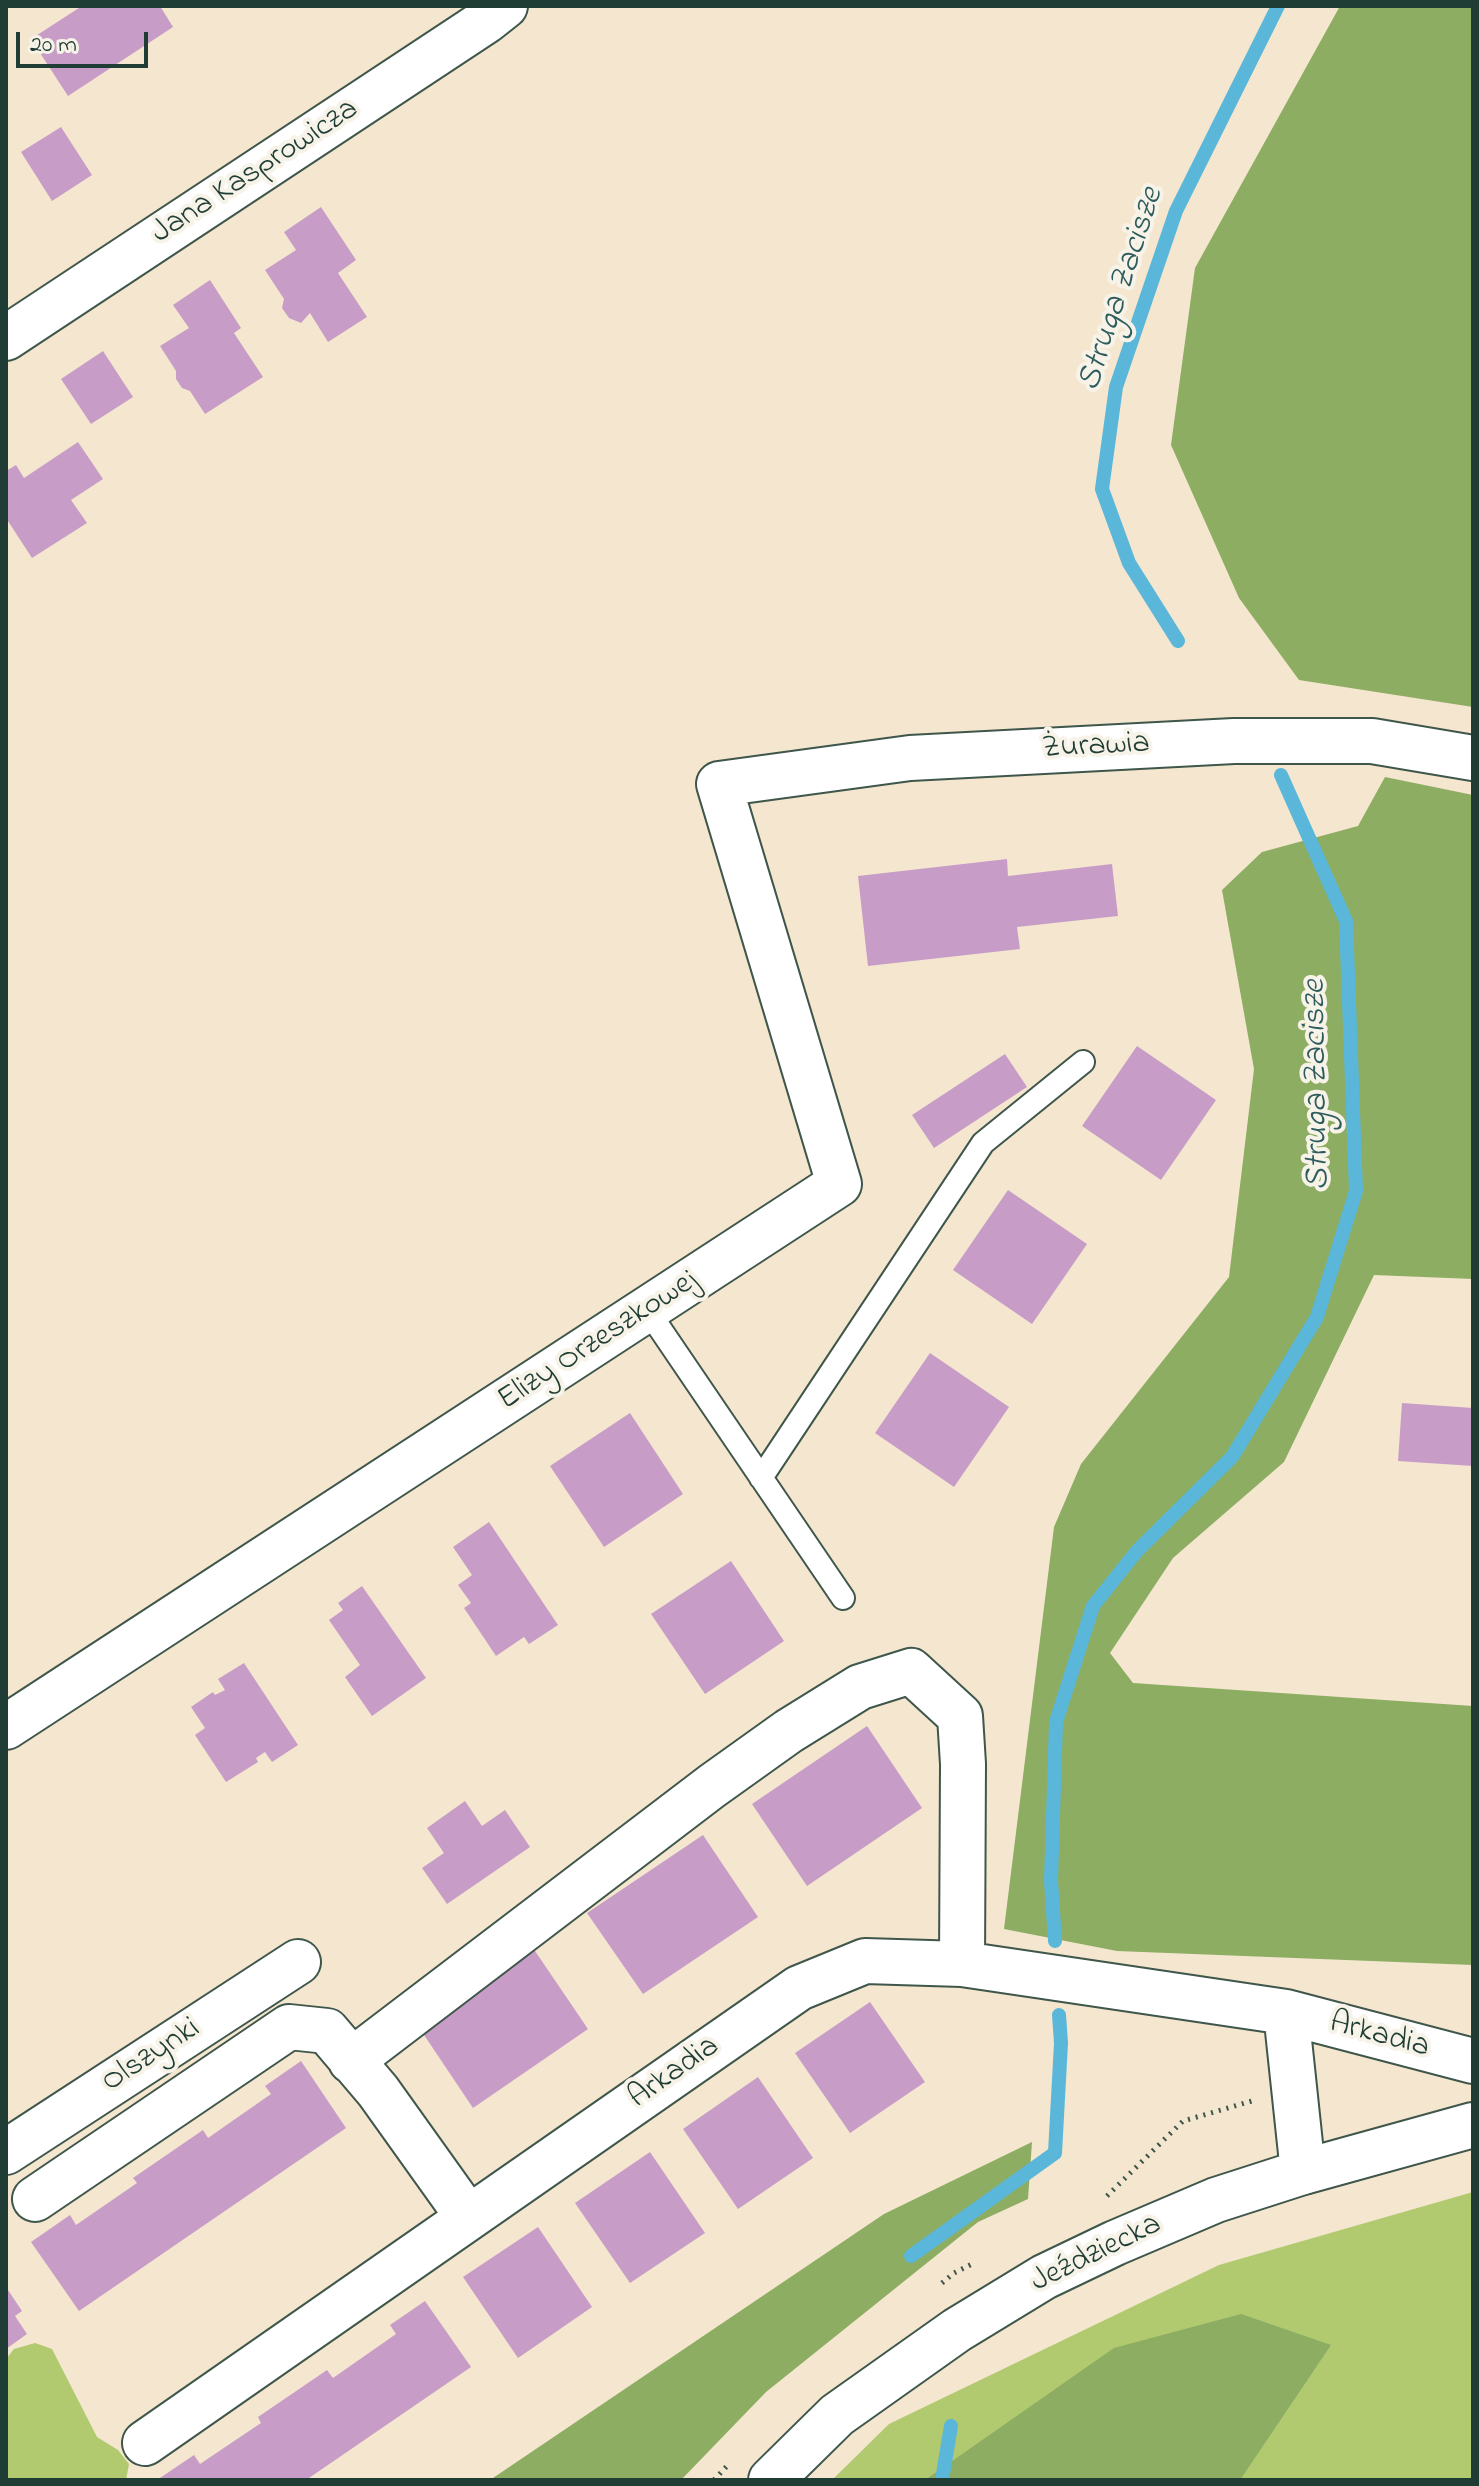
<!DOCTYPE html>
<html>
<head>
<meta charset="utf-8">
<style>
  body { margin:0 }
  #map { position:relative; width:1479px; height:2486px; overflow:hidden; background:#f4e6cf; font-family:"Indie Flower",sans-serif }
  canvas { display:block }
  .frame { position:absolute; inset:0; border:8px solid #1f3d34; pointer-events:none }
  .scale { position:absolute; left:16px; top:32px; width:132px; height:36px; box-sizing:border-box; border:4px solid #1f3d34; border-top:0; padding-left:10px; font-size:24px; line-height:28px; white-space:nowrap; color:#1f3d34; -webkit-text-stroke:6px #f7f3e8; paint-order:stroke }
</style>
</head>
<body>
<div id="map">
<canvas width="1479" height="2486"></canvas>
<div class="frame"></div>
<div class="scale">20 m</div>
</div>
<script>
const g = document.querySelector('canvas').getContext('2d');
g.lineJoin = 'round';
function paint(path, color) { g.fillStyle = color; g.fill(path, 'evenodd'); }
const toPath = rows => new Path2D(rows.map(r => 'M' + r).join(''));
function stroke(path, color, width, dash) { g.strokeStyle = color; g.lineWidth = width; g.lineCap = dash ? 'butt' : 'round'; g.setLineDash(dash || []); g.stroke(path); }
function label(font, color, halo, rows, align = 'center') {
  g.font = font + ' "Indie Flower",sans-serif'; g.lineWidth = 8; g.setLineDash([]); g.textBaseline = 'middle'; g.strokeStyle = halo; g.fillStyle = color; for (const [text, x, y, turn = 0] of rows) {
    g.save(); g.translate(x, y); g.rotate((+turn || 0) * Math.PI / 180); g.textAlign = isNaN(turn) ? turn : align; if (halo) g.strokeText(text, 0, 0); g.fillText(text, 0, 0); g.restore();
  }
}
const green = toPath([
  [1473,2192,1473,2480,832,2480,889,2424,1219,2265],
  [35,2343,52,2349,97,2437,118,2450,129,2464,126,2480,6,2480,6,2359,14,2349]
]);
const forest = toPath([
  [1340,6,1473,6,1473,707,1299,680,1239,598,1171,445,1195,268],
  [1385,777,1473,795,1473,1279,1374,1275,1284,1462,1173,1558,1110,1653,1133,1683,1473,1706,1473,1965,1117,1951,1004,1929,1054,1527,1081,1464,1229,1277,1254,1069,1222,890,1262,852,1358,826],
  [1032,2142,1028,2199,978,2222,766,2392,681,2480,490,2480,884,2214],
  [1241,2314,1331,2345,1240,2480,925,2480,1114,2348]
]);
const stream = toPath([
  [1178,641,1129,563,1102,489,1116,387,1176,211,1278,6],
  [1055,1941,1051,1880,1056,1722,1093,1606,1137,1551,1232,1457,1317,1317,1356,1191,1346,921,1281,775],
  [911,2256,1055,2153,1061,2043,1059,2015],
  [942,2480,951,2426]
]);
const building = toPath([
  [82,6,160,6,173,27,68,96,31,39],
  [61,127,92,175,52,201,21,152],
  [321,207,356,260,338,273,367,317,328,342,310,313,301,323,289,318,282,308,284,299,265,270,296,250,284,232],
  [210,280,241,328,234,333,263,377,205,414,190,391,182,388,176,379,176,371,160,346,189,328,173,305],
  [103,351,133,397,91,424,61,379],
  [78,442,103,479,71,500,87,523,32,558,6,518,6,471,16,465,24,478],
  [1007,859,1008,876,1112,864,1118,916,1017,927,1020,949,868,966,858,876],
  [1137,1046,1216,1100,1161,1180,1082,1126],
  [1005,1054,1027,1087,934,1148,912,1115],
  [1008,1190,1087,1244,1032,1324,953,1270],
  [930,1353,1009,1407,954,1487,875,1433],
  [1402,1403,1473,1408,1473,1466,1398,1461],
  [630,1413,683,1494,604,1547,550,1466],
  [489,1522,558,1625,529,1644,524,1637,496,1656,464,1608,471,1603,458,1585,472,1575,453,1547],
  [731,1561,784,1641,705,1694,651,1614],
  [362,1586,426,1678,372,1716,345,1677,360,1665,329,1620,343,1610,338,1603],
  [244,1663,298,1745,272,1762,265,1752,256,1758,258,1762,226,1782,195,1735,205,1728,191,1707,213,1692,215,1695,225,1690,218,1679],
  [867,1726,922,1808,807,1886,752,1804],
  [465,1801,482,1826,505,1810,530,1847,447,1904,422,1868,444,1853,427,1828],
  [703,1835,758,1917,643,1994,587,1913],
  [533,1948,588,2029,473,2108,418,2026],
  [870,2002,925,2082,850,2133,795,2053],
  [301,2061,346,2128,79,2311,31,2242,70,2215,76,2225,137,2183,133,2178,203,2130,208,2138,271,2094,265,2086],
  [758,2077,813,2158,738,2209,683,2129],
  [650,2152,705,2233,630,2283,575,2203],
  [538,2227,592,2307,518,2358,463,2277],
  [6,2287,22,2311,15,2316,27,2334,6,2349],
  [425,2301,471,2367,306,2480,157,2480,194,2455,200,2464,261,2423,258,2417,327,2370,333,2378,396,2334,390,2325]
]);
const path = toPath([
  [1107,2196,1183,2121,1252,2101],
  [942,2283,954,2273,974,2263],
  [714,2480,727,2466]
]);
const service = toPath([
  [648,1311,843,1598],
  [761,1478,983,1143,1083,1062]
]);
const minor = toPath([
  [6,338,486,21,505,6],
  [6,1727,839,1184,719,784,910,758,1234,741,1372,741,1473,758],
  [1286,2012,1303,2172],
  [351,2061,712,1786,789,1731,860,1687,911,1671,960,1716,963,1764,962,1964],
  [6,2152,298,1962],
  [35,2199,289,2027,327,2031,378,2091,468,2217],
  [145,2443,799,1988,865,1961,962,1964,1286,2012,1473,2061]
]);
const tertiary = toPath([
  [771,2480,837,2415,957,2330,1044,2277,1115,2243,1216,2200,1303,2172,1473,2125]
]);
const streetNames = [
  ["Jana Kasprowicza",256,173,-33],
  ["Żurawia",1096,748,-3],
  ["Elizy Orzeszkowej",599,1342,-33],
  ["Arkadia",1379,2037,15],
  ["Olszynki",152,2057,-33],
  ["Arkadia",675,2074,-35],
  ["Jeździecka",1097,2255,-26]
];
const waterNames = [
  ["Struga Zacisze",1123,290,-72],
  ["Struga Zacisze",1319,1085,-91]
];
paint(green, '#b1c96f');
paint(forest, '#8cad62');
stroke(stream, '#5bb7d9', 14);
paint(building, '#c79dc7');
stroke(service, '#3f564b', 26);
stroke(minor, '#3f564b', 48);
stroke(tertiary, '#3f564b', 48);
stroke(path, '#3f564b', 5, [2, 6]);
stroke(service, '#fff', 22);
stroke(minor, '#fff', 44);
stroke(tertiary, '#fff', 44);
label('32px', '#1f3d34', '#f7f3e8', streetNames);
label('italic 34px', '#2e5c5d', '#f7f3e8', waterNames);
</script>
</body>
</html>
